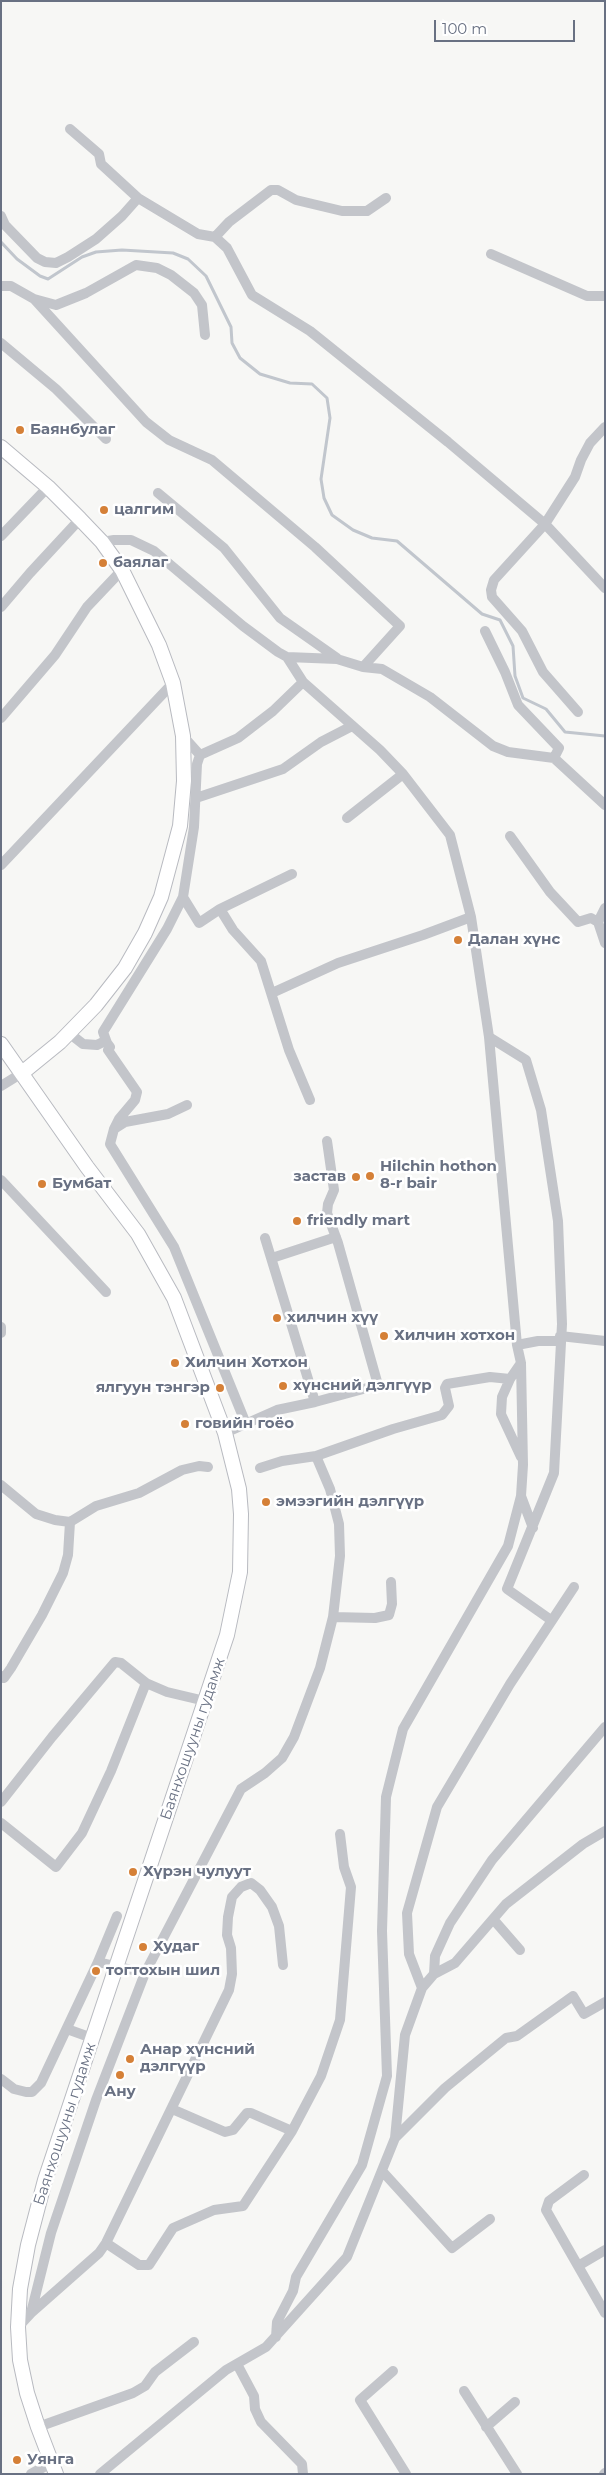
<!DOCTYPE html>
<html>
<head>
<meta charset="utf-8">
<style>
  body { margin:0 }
  #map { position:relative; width:606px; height:2475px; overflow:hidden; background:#f7f7f5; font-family:Montserrat,sans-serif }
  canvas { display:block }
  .frame { position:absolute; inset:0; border:2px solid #697183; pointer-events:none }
  .scale { position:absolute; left:434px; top:20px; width:141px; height:22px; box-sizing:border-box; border:2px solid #697183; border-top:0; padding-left:6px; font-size:15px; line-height:18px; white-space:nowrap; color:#697183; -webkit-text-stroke:4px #fff; paint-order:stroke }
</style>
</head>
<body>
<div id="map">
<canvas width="606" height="2475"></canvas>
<div class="frame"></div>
<div class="scale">100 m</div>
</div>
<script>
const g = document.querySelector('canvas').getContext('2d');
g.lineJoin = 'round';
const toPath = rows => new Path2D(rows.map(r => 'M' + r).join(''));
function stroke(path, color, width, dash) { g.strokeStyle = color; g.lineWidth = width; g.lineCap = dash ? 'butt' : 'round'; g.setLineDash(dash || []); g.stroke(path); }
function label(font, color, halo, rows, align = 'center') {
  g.font = font + ' Montserrat,sans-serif'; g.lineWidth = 5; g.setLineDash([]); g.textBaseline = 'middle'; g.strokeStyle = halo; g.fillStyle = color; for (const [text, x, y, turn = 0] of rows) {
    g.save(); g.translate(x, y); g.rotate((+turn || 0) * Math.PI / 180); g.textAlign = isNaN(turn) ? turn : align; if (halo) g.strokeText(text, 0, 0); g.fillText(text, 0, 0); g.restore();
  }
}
const stream = toPath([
  [1,242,17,259,40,276,48,279,82,257,96,252,122,250,173,253,188,259,206,276,231,327,232,343,240,358,260,374,290,383,312,384,327,398,330,418,321,479,324,498,332,515,353,530,372,538,397,541,482,614,500,620,513,646,515,676,523,698,546,709,565,732,605,736]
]);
const street = toPath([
  [70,129,99,154,101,164,138,198],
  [1,216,5,225,37,258,45,262,56,263,68,257,96,239,122,216,138,198,198,234,215,237,227,248,252,295,310,331,448,442,545,524,605,588],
  [215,237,229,222,271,190,278,190,296,200,342,211,367,211,386,198],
  [491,254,587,296,605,296],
  [1,286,11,286,34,299,146,422,169,440,212,460,315,547,400,626,363,667],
  [34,299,56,305,86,293,136,265,157,268,171,275,194,293,202,305,205,335],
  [1,343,56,389,106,439],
  [158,493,224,548,280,618,337,658],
  [1,536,48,487],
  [102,542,114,540,131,540,154,551,243,626,278,652,287,657,303,682,380,750,403,774,450,835,471,917,489,1037,517,1345,521,1363,523,1465,521,1496,508,1546,403,1729,386,1797,382,1931,387,2076,362,2165,296,2277,293,2291,277,2322,276,2337],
  [1,607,30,573,80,519],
  [485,631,505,672,518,705,559,748,554,758],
  [287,657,337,659,363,667,382,669,430,697,493,746,508,752,554,758,605,805],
  [578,712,543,672,522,631,492,597,491,590,494,580,545,524,575,477,581,460,590,443,605,427],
  [1,718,55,655,87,607,122,570],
  [183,736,200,755],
  [196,798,283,769,321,742,352,726],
  [347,818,403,774],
  [510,836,550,892,578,922,591,918,598,922],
  [1,865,173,683],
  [183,897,199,923,220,909,233,930,261,961,289,1050,310,1100],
  [605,908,598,922,605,943],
  [220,909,292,874],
  [272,993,338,963,423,935,471,917],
  [69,1033,83,1044,97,1045,105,1041],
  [489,1037,526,1060,541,1110,558,1221,562,1324,554,1473,507,1589,551,1620],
  [1,1086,22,1073],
  [187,1105,168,1114,125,1122,114,1129,110,1144,174,1247,246,1424],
  [114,1129,119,1119,135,1100,137,1092,108,1050,110,1047,107,1043,103,1032,167,929,183,897,194,827,197,764,200,755,238,738,273,711,303,682],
  [1,1180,106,1292],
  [272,1258,336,1237],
  [1,1327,1,1333],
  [560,1336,605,1341],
  [517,1345,538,1341,560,1341],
  [315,1402,378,1385,338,1243,327,1213,328,1204,334,1190,327,1141],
  [225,1433,277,1410,315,1402,265,1238],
  [521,1457,501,1414,502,1397,510,1379,521,1363],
  [260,1468,282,1461,316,1456,393,1429,442,1415,449,1406,445,1388,447,1384,490,1377,510,1379],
  [1,1485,36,1514,55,1520,70,1522,96,1506,139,1493,182,1470,199,1466,208,1467],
  [521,1496,533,1528],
  [333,1617,375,1618,389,1615,392,1604,391,1582],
  [1,1676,4,1678,11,1668,42,1615,63,1573,68,1555,70,1522],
  [1,1802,52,1737,115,1662,121,1663,146,1683,167,1692,205,1701],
  [1,1823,56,1867,82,1833,111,1771,146,1683],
  [493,1919,520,1950],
  [98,1962,145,1973,241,1789,265,1773,282,1758,294,1737,320,1668,333,1617,340,1556,339,1524,330,1489,316,1456],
  [434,1974,455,1963,506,1904,583,1844,605,1831],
  [422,1988,434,1974,435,1956,450,1923,492,1860,605,1727],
  [67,2029,92,2038],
  [1,2079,14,2089,26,2092,32,2092,41,2083,98,1962,117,1916],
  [172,2109,225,2132,233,2130,247,2113,251,2113,292,2131],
  [395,2138,445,2088,506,2038,517,2036,573,1996,584,2014,605,2002],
  [383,2172,452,2248,490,2219],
  [584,2175,549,2201,546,2210,605,2313],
  [106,2243,139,2265,149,2265,173,2228,214,2210,243,2206,292,2131,321,2076,340,2020,351,1887,344,1867,340,1834],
  [578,2266,605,2250],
  [31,2313,99,2253,106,2243,229,1990,232,1974,231,1948,227,1935,228,1917,232,1897,241,1887,251,1883,260,1890,272,1907,279,1926,283,1965],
  [18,2327,31,2313,51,2233,96,2100,145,1973],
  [237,2364,254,2396,255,2409,261,2422,302,2464,303,2474],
  [393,2371,360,2400,406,2474],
  [464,2391,517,2474],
  [38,2427,133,2393,145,2386,155,2372,194,2342],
  [486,2427,515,2402],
  [31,2474,51,2463],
  [100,2474,226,2370,266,2347,347,2257,395,2138,405,2035,422,1988,409,1954,407,1913,437,1807,510,1684,574,1587],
  [604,2474,605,2473]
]);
const secondary = toPath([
  [1,447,48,487,80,519,102,542,122,570,159,645,173,683,183,736,184,781,180,826,161,897,145,933,125,968,96,1005,60,1042,22,1073],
  [1,1044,87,1167,138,1234,174,1298,225,1433,239,1489,241,1514,240,1572,227,1635,45,2180,28,2245,20,2289,18,2327,20,2360,27,2393,38,2427,56,2474]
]);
const markers = [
  [20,430,5,"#d58037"],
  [104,510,5,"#d58037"],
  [103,563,5,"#d58037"],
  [458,940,5,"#d58037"],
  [370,1176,5,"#d58037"],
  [356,1177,5,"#d58037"],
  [42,1184,5,"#d58037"],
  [297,1221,5,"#d58037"],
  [277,1318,5,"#d58037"],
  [384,1336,5,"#d58037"],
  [175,1363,5,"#d58037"],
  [283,1386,5,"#d58037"],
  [220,1388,5,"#d58037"],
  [185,1424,5,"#d58037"],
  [266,1502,5,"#d58037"],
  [133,1872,5,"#d58037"],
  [143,1947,5,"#d58037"],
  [96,1971,5,"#d58037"],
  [130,2059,5,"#d58037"],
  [120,2075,5,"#d58037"],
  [17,2460,5,"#d58037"]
];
const poiNames = [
  ["Баянбулаг",30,430],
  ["цалгим",114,510],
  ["баялаг",113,563],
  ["Далан хүнс",468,940],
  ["Hilchin hothon",380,1167],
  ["8-r bair",380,1184],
  ["застав",346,1177,"right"],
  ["Бумбат",52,1184],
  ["friendly mart",307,1221],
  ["хилчин хүү",287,1318],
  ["Хилчин хотхон",394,1336],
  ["Хилчин Хотхон",185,1363],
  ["хүнсний дэлгүүр",293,1386],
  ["ялгуун тэнгэр",210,1388,"right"],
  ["говийн гоёо",195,1424],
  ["эмээгийн дэлгүүр",276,1502],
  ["Хүрэн чулуут",143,1872],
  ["Худаг",153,1947],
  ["тогтохын шил",106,1971],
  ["Анар хүнсний",140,2050],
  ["дэлгүүр",140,2067],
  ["Ану",120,2092,"center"],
  ["Уянга",27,2460]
];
const streetNames = [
  ["Баянхошууны гудамж",193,1739,-71],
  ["Баянхошууны гудамж",65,2124,-72]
];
stroke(stream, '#c1c6cd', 3);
stroke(secondary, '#b8bac0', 16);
stroke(street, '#c3c5ca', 10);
stroke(secondary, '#fff', 14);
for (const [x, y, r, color] of markers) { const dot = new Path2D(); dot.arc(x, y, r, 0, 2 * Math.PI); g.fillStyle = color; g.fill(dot); stroke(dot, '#fff', 2); }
label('bold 15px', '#697183', '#fff', poiNames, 'left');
label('15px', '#697183', '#fff', streetNames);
</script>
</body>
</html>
